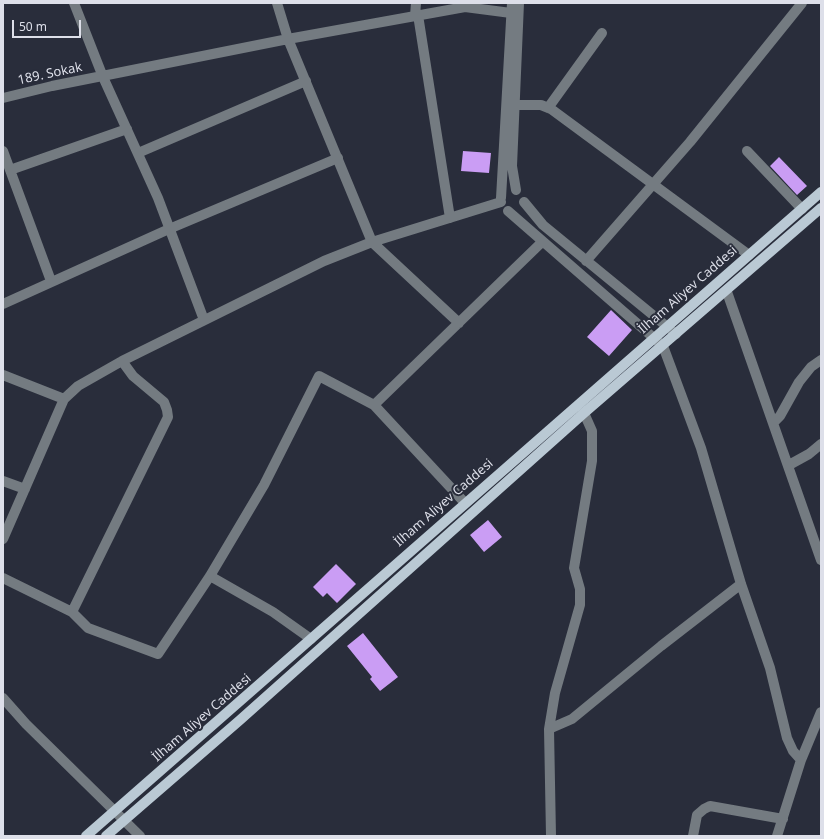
<!DOCTYPE html>
<html>
<head>
<meta charset="utf-8">
<style>
  body { margin:0 }
  #map { position:relative; width:824px; height:839px; overflow:hidden; background:#292d3b; font-family:"Noto Sans",sans-serif }
  canvas { display:block }
  .frame { position:absolute; inset:0; border:4px solid #dddfe9; pointer-events:none }
  .scale { position:absolute; left:12px; top:20px; width:69px; height:18px; box-sizing:border-box; border:2px solid #dddfe9; border-top:0; padding-left:5px; font-size:12px; line-height:14px; white-space:nowrap; color:#dddfe9; -webkit-text-stroke:3px #292d3b; paint-order:stroke }
</style>
</head>
<body>
<div id="map">
<canvas width="824" height="839"></canvas>
<div class="frame"></div>
<div class="scale">50 m</div>
</div>
<script>
const g = document.querySelector('canvas').getContext('2d');
g.lineJoin = 'round';
function paint(path, color) { g.fillStyle = color; g.fill(path, 'evenodd'); }
const toPath = rows => new Path2D(rows.map(r => 'M' + r).join(''));
function stroke(path, color, width, dash) { g.strokeStyle = color; g.lineWidth = width; g.lineCap = dash ? 'butt' : 'round'; g.setLineDash(dash || []); g.stroke(path); }
function label(font, color, halo, rows, align = 'center') {
  g.font = font + ' "Noto Sans",sans-serif'; g.lineWidth = 4; g.setLineDash([]); g.textBaseline = 'middle'; g.strokeStyle = halo; g.fillStyle = color; for (const [text, x, y, turn = 0] of rows) {
    g.save(); g.translate(x, y); g.rotate((+turn || 0) * Math.PI / 180); g.textAlign = isNaN(turn) ? turn : align; if (halo) g.strokeText(text, 0, 0); g.fillText(text, 0, 0); g.restore();
  }
}
const building = toPath([
  [463,151,491,153,489,173,461,171],
  [779,157,807,186,797,195,770,166],
  [611,310,632,330,609,356,587,337],
  [488,520,502,537,484,552,470,535],
  [336,564,356,584,337,603,327,593,323,597,313,587],
  [363,633,398,677,380,691,370,679,372,677,347,646]
]);
const minor = toPath([
  [74,3,103,77,158,198,204,320],
  [277,3,288,39,372,242,459,323],
  [418,15,450,218],
  [415,16,416,3],
  [3,98,52,86,288,39,465,7,511,13],
  [515,105,541,105,551,109,749,255],
  [548,108,602,33],
  [3,151,51,281],
  [747,151,802,209],
  [138,153,306,81],
  [10,170,127,129],
  [516,190,512,166,519,3],
  [501,198,512,3],
  [524,202,543,225,676,334],
  [508,211,663,346,701,448,741,584,770,668,787,738,793,751,801,760],
  [586,261,690,142,802,3],
  [727,292,821,560],
  [3,304,169,229,338,158],
  [3,375,64,399],
  [374,405,542,242],
  [773,423,780,416,799,382,811,367,821,360],
  [789,465,809,454,821,444],
  [3,481,25,489],
  [3,539,64,399,78,386,122,361,324,261,372,242,501,202],
  [210,576,273,612,311,639],
  [3,578,72,612,88,628,158,654,210,576,264,485,319,376,374,405,465,503],
  [72,612,168,417,167,410,164,402,133,376,122,361],
  [3,698,26,724,140,836],
  [549,729,572,719,661,646,741,584],
  [551,836,549,729,555,693,580,605,580,589,574,568,592,461,592,431,584,413],
  [693,836,697,815,704,809,710,806,783,819],
  [777,836,801,760,821,712]
]);
const major = toPath([
  [86,836,821,192],
  [106,836,240,720,584,413,821,208]
]);
const streetNames = [
  ["189. Sokak",50,74,-12],
  ["İlham Aliyev Caddesi",688,290,-41],
  ["İlham Aliyev Caddesi",444,503,-41],
  ["İlham Aliyev Caddesi",202,718,-41]
];
paint(building, '#ca9df4');
stroke(minor, '#747b81', 10);
stroke(major, '#bac9d4', 10);
label('13px', '#dddfe9', '#292d3b', streetNames);
</script>
</body>
</html>
